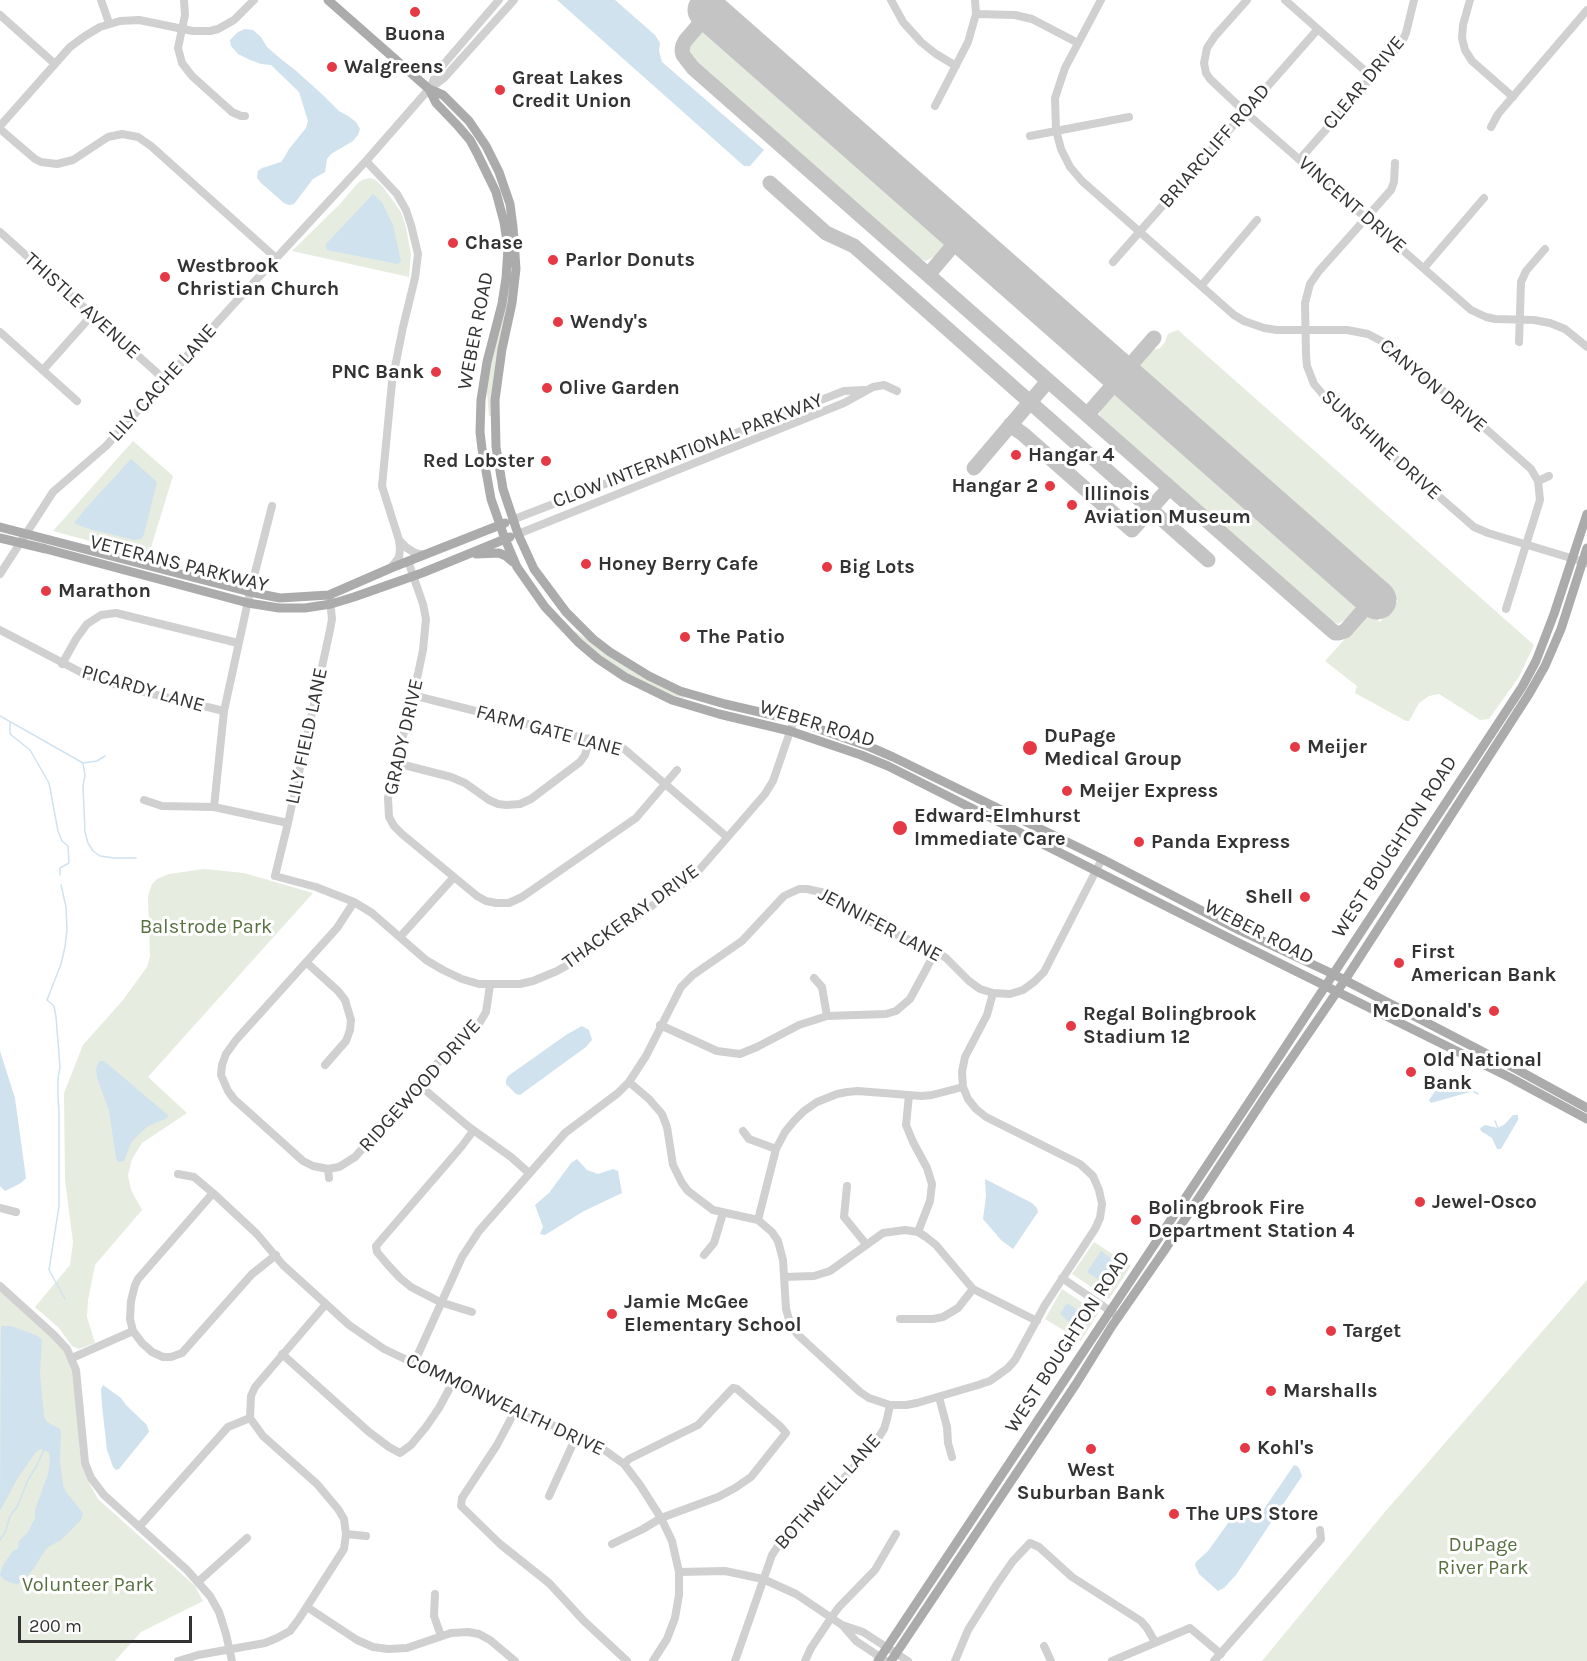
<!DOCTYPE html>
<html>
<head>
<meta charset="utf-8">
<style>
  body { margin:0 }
  #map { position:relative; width:1587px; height:1661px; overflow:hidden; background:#fff; font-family:Karla,sans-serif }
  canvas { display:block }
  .scale { position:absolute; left:18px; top:1616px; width:174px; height:27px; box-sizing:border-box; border:3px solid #333; border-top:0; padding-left:8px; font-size:18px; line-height:21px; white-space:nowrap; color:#333; -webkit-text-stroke:4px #fff; paint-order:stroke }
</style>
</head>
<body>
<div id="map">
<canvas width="1587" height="1661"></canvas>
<div class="scale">200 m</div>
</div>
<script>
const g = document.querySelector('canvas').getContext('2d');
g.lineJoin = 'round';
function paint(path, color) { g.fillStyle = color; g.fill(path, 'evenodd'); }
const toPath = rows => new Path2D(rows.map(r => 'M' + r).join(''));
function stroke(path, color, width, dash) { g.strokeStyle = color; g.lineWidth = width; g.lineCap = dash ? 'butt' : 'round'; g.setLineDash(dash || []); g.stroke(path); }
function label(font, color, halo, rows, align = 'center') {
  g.font = font + ' Karla,sans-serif'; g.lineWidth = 6; g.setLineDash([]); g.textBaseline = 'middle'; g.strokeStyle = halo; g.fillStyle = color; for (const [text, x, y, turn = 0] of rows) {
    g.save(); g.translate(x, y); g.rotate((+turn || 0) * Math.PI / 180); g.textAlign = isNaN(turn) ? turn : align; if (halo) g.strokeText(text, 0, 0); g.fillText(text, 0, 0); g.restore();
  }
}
const green = toPath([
  [707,28,709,28,948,238,940,253,926,261,915,256,739,105,695,63,688,52,690,45,695,36],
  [370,178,376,180,383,187,401,212,406,227,411,254,409,277,292,251,340,204,357,184,362,180],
  [509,284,512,284,491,416,489,416,486,381],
  [1178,330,1534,645,1519,677,1489,719,1480,720,1439,694,1429,696,1419,703,1409,721,1406,721,1355,693,1357,686,1325,661,1369,612,1380,622,1398,601,1385,589,1383,590,1138,374,1140,365,1150,351,1160,348,1165,342,1168,334],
  [1121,391,1358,600,1352,615,1338,624,1326,618,1304,601,1128,446,1106,425,1099,414,1102,408,1110,397],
  [133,441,173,476,148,557,53,531],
  [575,631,636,673,659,686,684,696,684,698,666,694,627,674,599,655,573,632],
  [204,869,244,873,313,893,148,1077,187,1113,142,1143,132,1159,128,1175,131,1190,142,1210,95,1265,88,1300,87,1317,95,1343,79,1349,72,1346,59,1328,35,1307,70,1265,73,1242,65,1180,64,1093,83,1045,123,1000,147,967,150,956,148,896,152,884,157,879,169,874],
  [1094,1242,1131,1266,1109,1299,1072,1274],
  [1587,1280,1587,1661,1262,1661,1384,1513],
  [1062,1289,1098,1313,1081,1341,1045,1319],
  [0,1290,66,1347,76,1370,79,1442,81,1463,87,1479,98,1499,195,1586,203,1601,141,1632,115,1661,0,1661]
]);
const water = toPath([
  [557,0,615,0,655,35,660,43,659,51,662,62,764,150,750,166,744,166],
  [245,29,253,30,261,37,267,47,282,60,294,69,324,96,339,111,348,116,356,122,360,129,358,135,353,141,331,154,327,159,325,172,313,179,294,204,289,205,284,203,261,183,257,178,258,171,262,168,281,162,284,158,289,149,306,128,308,121,299,92,271,65,261,64,248,59,238,54,231,46,230,40,238,32],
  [373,194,382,202,393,225,401,261,398,264,327,250,326,248,326,244],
  [131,459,157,482,144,534,141,539,134,540,86,528,74,523,87,507],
  [582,1026,589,1030,592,1040,586,1047,520,1095,516,1094,506,1084,506,1080,508,1076,566,1035],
  [0,1051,15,1098,26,1178,21,1183,5,1191,0,1186],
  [99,1061,104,1061,169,1116,165,1119,148,1126,138,1135,131,1143,124,1161,118,1162,116,1158,109,1111,97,1077,96,1069],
  [1446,1079,1453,1080,1472,1088,1470,1092,1431,1103,1429,1100,1441,1083],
  [1513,1115,1518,1115,1518,1120,1501,1149,1497,1149,1492,1138,1481,1131,1480,1128,1485,1125,1498,1128,1505,1124],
  [577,1159,587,1170,598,1174,613,1169,618,1171,622,1193,584,1211,545,1235,540,1234,543,1227,535,1205,549,1193,571,1163],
  [985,1179,1032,1203,1037,1208,1038,1212,1013,1249,1001,1240,983,1219,986,1196],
  [1101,1251,1119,1264,1106,1284,1087,1272],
  [1067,1303,1086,1315,1077,1329,1060,1314],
  [1,1326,11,1326,38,1336,42,1340,40,1373,44,1416,47,1422,60,1429,61,1432,60,1462,63,1485,66,1492,83,1513,82,1518,76,1525,61,1540,48,1547,42,1555,34,1568,25,1579,18,1584,11,1583,3,1579,0,1575,3,1565,13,1551,18,1549,19,1541,28,1532,35,1518,35,1510,48,1474,50,1460,49,1453,44,1450,40,1449,35,1453,16,1481,0,1511],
  [103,1385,121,1398,126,1405,147,1425,149,1432,119,1469,116,1470,113,1467,107,1450,102,1406,101,1389],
  [1294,1465,1297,1466,1299,1468,1302,1476,1236,1575,1224,1588,1218,1591,1199,1574,1195,1565,1196,1562,1208,1551,1231,1519,1235,1516,1248,1518,1255,1516,1262,1512]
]);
const stream = toPath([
  [0,716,83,763,97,761,105,756],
  [10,722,10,734,30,750,49,783,58,831,62,841,68,846,69,863,60,868,60,875],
  [83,763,85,776,83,785,85,832,88,843,93,851,100,856,114,858,136,858],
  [61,885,66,907,67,930,65,947,61,964,47,1000,54,1006,56,1017,60,1067,58,1078,58,1099,59,1111,59,1206,49,1270,65,1299],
  [1471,1090,1478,1094],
  [1495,1121,1498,1128],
  [0,1540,6,1530,10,1516,17,1507,28,1480,36,1467,44,1450]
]);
const taxiway = toPath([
  [709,13,685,41,683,45,682,50,683,55,693,68,1328,627,1335,633,1339,633,1345,631,1374,598],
  [770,183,826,233,854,246,1208,560],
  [928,275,962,235],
  [1087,415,1154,338],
  [1010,425,1023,434,1132,530,1169,488],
  [974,468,1048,381]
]);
const runway = toPath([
  [707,10,1377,600]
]);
const minor = toPath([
  [101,0,109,23],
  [184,0,185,15,178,48,182,63,192,76,232,112,241,116,245,116],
  [891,0,903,22,921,42,936,54,956,66],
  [1101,0,1065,68,1055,98,1056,130,1061,149,1070,167,1082,181,1234,315,1244,321,1264,328,1277,330,1347,330,1368,334,1387,344,1405,357,1531,469,1538,481,1540,500,1506,609],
  [1247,0,1215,36,1207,48,1204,63,1206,73,1210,79,1245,112,1471,310,1486,317,1495,319,1534,320,1550,323,1565,329,1587,347],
  [1285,0,1372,77],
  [1470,0,1463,25,1462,38,1465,50,1472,61,1513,97],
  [976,14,1015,15,1032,19,1078,43],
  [0,15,55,64],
  [430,88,437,72,499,0],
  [935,106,968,42,976,14,975,0],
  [0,126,70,47,85,36,100,27,120,21,139,20,193,31,210,31,218,29,234,20,254,0],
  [1491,127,1498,114,1587,10],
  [0,129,35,159,41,162,57,164,73,160,108,137,122,134,138,137,151,146,276,258],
  [1030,136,1129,117],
  [1300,159,1401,44,1406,33,1414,0],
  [366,161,397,194,406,210,411,225,418,254,415,278,403,327,392,382,382,486,399,540,400,549,399,557,391,568],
  [1395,163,1394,182,1391,190,1319,271,1310,284,1305,303,1306,355,1307,366,1314,384,1325,397,1474,527,1488,533,1587,563],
  [0,232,165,380],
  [1113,262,1318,29],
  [1424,268,1484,198],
  [1201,286,1257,220],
  [0,332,77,401],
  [1519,342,1521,282,1526,271,1545,249],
  [43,370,92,315],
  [1538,481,1549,476],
  [512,520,844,391,864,390],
  [518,534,844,403,873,387,884,385,897,391],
  [400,541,407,548,415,553,425,555],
  [408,561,423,604,426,619,423,650,418,674,388,798,389,817,394,826,402,834,477,896,486,901,496,903,509,903,522,897,636,818,677,770],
  [0,574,53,492,106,446,232,306,366,161,429,89,444,78,514,0],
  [330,599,332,619,330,630,288,823,275,876,316,887,354,902,372,913,426,960,443,970,462,979,479,984,520,984,533,981,557,971,571,963,684,883,700,869,765,794,773,781,794,720],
  [0,630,88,676,119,686,224,711],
  [62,664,76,639,87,624,101,615,116,613,238,643],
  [412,695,623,748,727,837],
  [396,763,451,777,465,783,489,800,498,804,506,805,520,804,531,799,580,762,585,755,590,738],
  [144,800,162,806,214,807,288,823],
  [214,807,224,711,250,592,272,506],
  [354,902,337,928,236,1040,226,1054,222,1065,221,1075,228,1091,234,1099,303,1161,313,1166,328,1169,339,1167,355,1157,434,1067,449,1051,477,1027,486,1012,490,985],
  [400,937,454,877],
  [306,962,338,991,345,1000,351,1020,350,1030,346,1041,325,1065],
  [814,978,822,987,827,1016],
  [660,1025,717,1051,740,1054,757,1047,799,1025,827,1016,886,1014,896,1011,910,999,936,951],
  [629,1082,649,1099,662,1114,667,1127,673,1165,682,1183,688,1191,713,1210,758,1220,772,1232,778,1241,783,1260,786,1309,791,1326,798,1335,860,1392,869,1398,890,1405,906,1405,917,1403,978,1385,990,1381,1008,1368,1015,1360,1045,1305,1095,1229,1100,1218,1102,1204,1099,1190,1093,1176,1080,1164,986,1117,976,1109,968,1099,963,1087,962,1072,965,1057,987,1015,993,993],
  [418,1084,469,1127,511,1157,529,1173],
  [909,1095,906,1125,913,1142,927,1168,932,1184,930,1201,918,1232],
  [743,1131,749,1139,776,1149],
  [328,1169,329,1178],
  [178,1174,194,1177,213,1193,257,1234,283,1265,326,1304,349,1325,384,1349,453,1382,596,1444,624,1464,640,1485,661,1518,672,1541,679,1572,679,1595,675,1618,667,1639,653,1661],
  [847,1186,844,1217,866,1244],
  [213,1193,138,1279,135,1285,131,1301,130,1319,133,1331,142,1343,152,1352,163,1357,171,1357,182,1353,252,1274,276,1255],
  [0,1208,16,1212],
  [758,1220,776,1149,785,1132,794,1121,804,1111,817,1102,837,1094,847,1092,858,1091,921,1096,932,1095,963,1087],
  [704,1255,714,1243,723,1213],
  [784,1277,814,1276,830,1271,883,1233,905,1230,918,1232,926,1237,936,1245,973,1289,1037,1321],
  [1062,1278,1119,1317],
  [0,1286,54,1335,67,1349,76,1370,85,1463,91,1478,104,1495,187,1570,210,1596,219,1612,226,1634,232,1661],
  [472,1312,440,1302,411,1287,400,1278,388,1265,377,1252,376,1246,462,1146,473,1131],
  [900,1319,933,1319,943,1317,958,1308,973,1289],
  [282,1354,369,1432,389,1447,400,1453,411,1445,426,1427,439,1408,453,1382],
  [72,1358,133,1331],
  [414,1363,462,1257,479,1231,565,1133,618,1093,629,1082,646,1056,681,987,693,975,742,941,784,896,799,889,807,889,825,893,864,919,893,933,936,951,946,958,969,981,980,989,993,993,1010,994,1023,990,1034,982,1044,972,1102,859],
  [939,1397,947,1427,948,1443,952,1457],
  [516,1409,497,1445,462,1498,461,1506,500,1544,549,1583,584,1621,627,1661],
  [549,1496,577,1435],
  [139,1527,228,1427,250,1418],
  [346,1534,366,1536],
  [612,1544,643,1529,661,1518,718,1497,735,1488,751,1477,786,1433,781,1427,737,1389,733,1388,698,1425,629,1459,624,1464],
  [679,1572,725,1571,763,1579,796,1594,842,1625,863,1632,908,1661],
  [199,1581,247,1538],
  [435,1594,434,1616,441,1636],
  [307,1607,357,1640,373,1647,388,1649,407,1648,451,1633,468,1632,479,1634,490,1640,515,1661],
  [843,1626,856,1641,886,1661],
  [1044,1646,1051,1661],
  [178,1661,198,1655,265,1643,277,1638,290,1631,299,1619,344,1549,346,1534,344,1519,338,1509,317,1484,263,1436,250,1418,251,1396,255,1387,326,1304],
  [735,1661,772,1555,782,1540,825,1500,877,1440,884,1429,887,1419,890,1405],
  [805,1661,811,1648,831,1618,839,1607,875,1570,896,1534],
  [955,1661,968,1630,997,1584,1013,1561,1030,1543,1039,1547,1072,1577,1141,1621,1147,1628,1155,1642],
  [1112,1661,1190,1628,1221,1654],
  [1214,1661,1321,1539,1320,1530]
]);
const major = toPath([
  [328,0,429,89,443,95,469,121,486,146,499,172,510,204,513,227,516,269,512,303,502,349,495,400,496,447,503,489,518,534,534,569,566,612,593,639,610,652,649,676,680,691,725,704,794,720,870,747,893,757,1102,859,1239,930,1333,974,1516,1069,1587,1108],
  [429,89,436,103,458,126,470,140,477,153,496,192,504,222,508,248,506,278,502,304,487,362,481,400,480,432,482,449,491,499,505,539,517,567,545,607,578,642,598,659,625,677,672,700,719,714,790,731,861,755,888,766,1239,943,1511,1078,1587,1119],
  [0,527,250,592,280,598,329,595,391,568,505,523],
  [0,538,46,549,248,603,279,608,305,608,331,604,354,597,422,573,510,537],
  [476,554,499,553,506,556,513,562],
  [878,1661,1263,1081,1522,687,1536,661,1554,614,1587,514],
  [891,1661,1076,1384,1112,1326,1164,1251,1267,1094,1345,980,1529,694,1545,666,1561,629,1587,548]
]);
const markers = [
  [415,12,6,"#e63946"],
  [332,67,6,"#e63946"],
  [500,90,6,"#e63946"],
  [453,243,6,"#e63946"],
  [553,260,6,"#e63946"],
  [165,277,6,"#e63946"],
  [558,322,6,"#e63946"],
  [436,372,6,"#e63946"],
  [547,388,6,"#e63946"],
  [1016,455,6,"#e63946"],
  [546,461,6,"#e63946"],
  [1050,486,6,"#e63946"],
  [1072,505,6,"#e63946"],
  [586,564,6,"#e63946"],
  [827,567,6,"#e63946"],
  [46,591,6,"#e63946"],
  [685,637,6,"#e63946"],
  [1295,747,6,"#e63946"],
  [1030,748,8,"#e63946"],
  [1067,791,6,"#e63946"],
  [900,828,8,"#e63946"],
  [1139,842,6,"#e63946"],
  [1305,897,6,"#e63946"],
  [1399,963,6,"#e63946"],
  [1494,1011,6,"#e63946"],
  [1071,1026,6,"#e63946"],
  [1411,1072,6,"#e63946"],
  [1420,1202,6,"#e63946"],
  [1136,1220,6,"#e63946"],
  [612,1314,6,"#e63946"],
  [1331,1331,6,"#e63946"],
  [1271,1391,6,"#e63946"],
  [1245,1448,6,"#e63946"],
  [1091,1449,6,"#e63946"],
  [1174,1514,6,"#e63946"]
];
const poiNames = [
  ["Buona",415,34,"center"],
  ["Walgreens",344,67],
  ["Great Lakes",512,78],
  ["Credit Union",512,101],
  ["Chase",465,243],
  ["Parlor Donuts",565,260],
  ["Westbrook",177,266],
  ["Christian Church",177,289],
  ["Wendy's",570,322],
  ["PNC Bank",424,372,"right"],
  ["Olive Garden",559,388],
  ["Hangar 4",1028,455],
  ["Red Lobster",534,461,"right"],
  ["Hangar 2",1038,486,"right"],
  ["Illinois",1084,494],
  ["Aviation Museum",1084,517],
  ["Honey Berry Cafe",598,564],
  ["Big Lots",839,567],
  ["Marathon",58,591],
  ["The Patio",697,637],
  ["DuPage",1044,736],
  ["Medical Group",1044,759],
  ["Meijer",1307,747],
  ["Meijer Express",1079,791],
  ["Edward-Elmhurst",914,816],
  ["Immediate Care",914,839],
  ["Panda Express",1151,842],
  ["Shell",1293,897,"right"],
  ["First",1411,952],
  ["American Bank",1411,975],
  ["McDonald's",1482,1011,"right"],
  ["Regal Bolingbrook",1083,1014],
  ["Stadium 12",1083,1037],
  ["Old National",1423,1060],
  ["Bank",1423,1083],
  ["Jewel-Osco",1432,1202],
  ["Bolingbrook Fire",1148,1208],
  ["Department Station 4",1148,1231],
  ["Jamie McGee",624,1302],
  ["Elementary School",624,1325],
  ["Target",1343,1331],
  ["Marshalls",1283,1391],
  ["Kohl's",1257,1448],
  ["West",1091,1470,"center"],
  ["Suburban Bank",1091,1493,"center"],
  ["The UPS Store",1186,1514]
];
const streetNames = [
  ["CLEAR DRIVE",1364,83,-50],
  ["BRIARCLIFF ROAD",1215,146,-49],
  ["VINCENT DRIVE",1352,205,41],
  ["THISTLE AVENUE",82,306,42],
  ["WEBER ROAD",476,331,-79],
  ["LILY CACHE LANE",163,383,-48],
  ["CANYON DRIVE",1433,386,40],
  ["SUNSHINE DRIVE",1381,445,42],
  ["CLOW INTERNATIONAL PARKWAY",688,451,-21],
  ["VETERANS PARKWAY",179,564,14],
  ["PICARDY LANE",143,689,16],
  ["WEBER ROAD",817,724,17],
  ["FARM GATE LANE",549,731,15],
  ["LILY FIELD LANE",307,736,-78],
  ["GRADY DRIVE",404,737,-77],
  ["WEST BOUGHTON ROAD",1395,847,-57],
  ["THACKERAY DRIVE",631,917,-36],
  ["JENNIFER LANE",880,925,28],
  ["WEBER ROAD",1259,932,27],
  ["RIDGEWOOD DRIVE",420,1086,-48],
  ["WEST BOUGHTON ROAD",1068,1342,-57],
  ["COMMONWEALTH DRIVE",505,1405,25],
  ["BOTHWELL LANE",828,1492,-48]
];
const parkNames = [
  ["Balstrode Park",206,927],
  ["DuPage",1483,1545],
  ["River Park",1483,1568],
  ["Volunteer Park",88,1585]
];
paint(green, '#e6ecdf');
paint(water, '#cfe2ee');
stroke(stream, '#cfe2ee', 1.5);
stroke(taxiway, '#c4c4c4', 15);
stroke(runway, '#c4c4c4', 39);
stroke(minor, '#d0d0d0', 8);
stroke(major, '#ababab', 9);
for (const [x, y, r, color] of markers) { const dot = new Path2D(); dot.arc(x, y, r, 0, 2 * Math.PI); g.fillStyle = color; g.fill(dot); stroke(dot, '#fff', 2); }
label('bold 20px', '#333', '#fff', poiNames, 'left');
label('20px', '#333', '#fff', streetNames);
label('20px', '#56703f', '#fff', parkNames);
</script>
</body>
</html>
